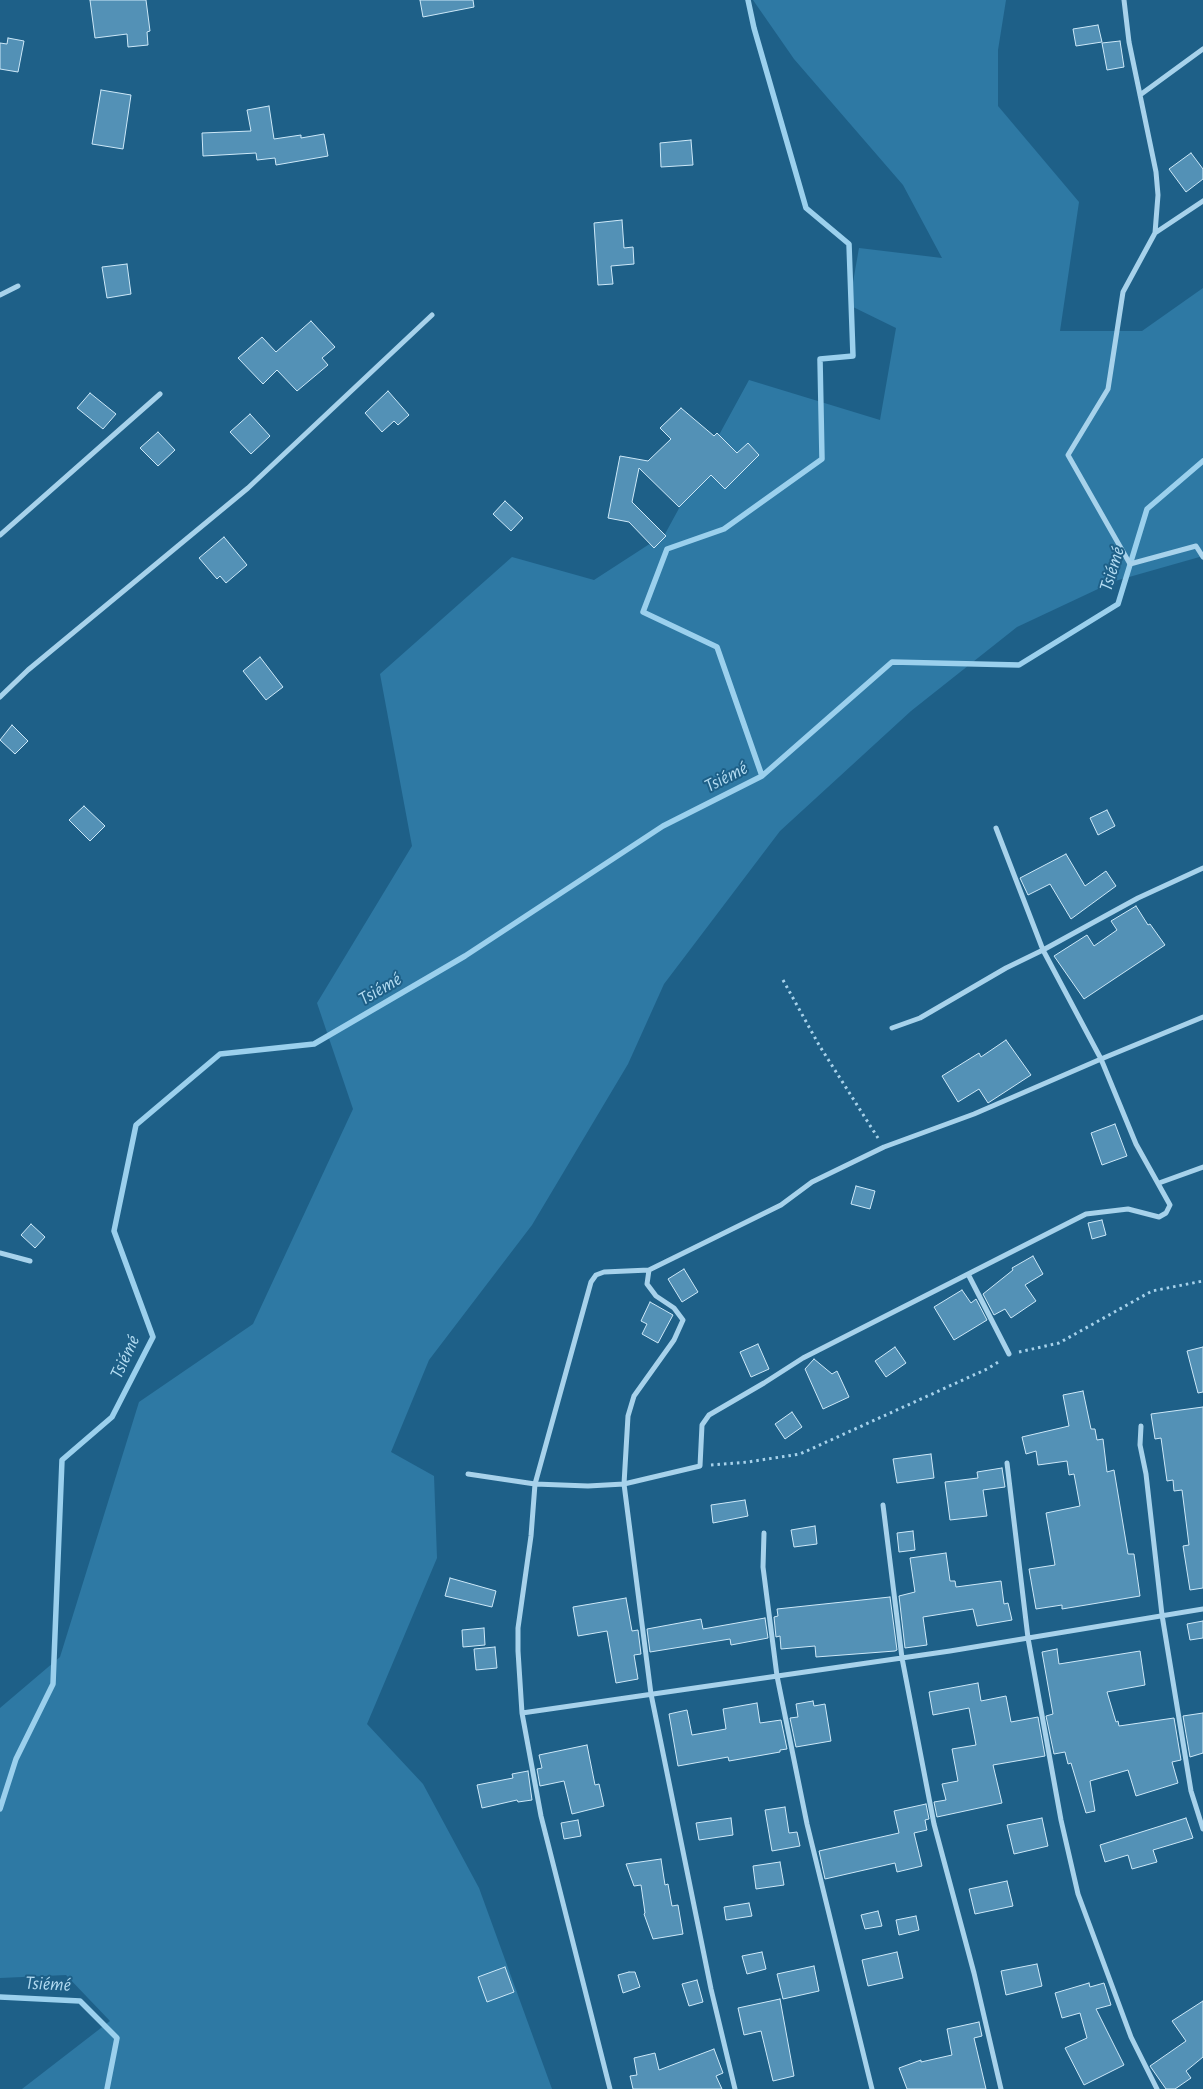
<!DOCTYPE html>
<html>
<head>
<meta charset="utf-8">
<style>
  body { margin:0 }
  canvas { display:block; background:#1e6088 }
</style>
</head>
<body>
<canvas width="1203" height="2089"></canvas>
<script>
const g = document.querySelector('canvas').getContext('2d');
g.lineJoin = 'round';
function paint(path, color) { g.fillStyle = color; g.fill(path, 'evenodd'); }
const toPath = rows => new Path2D(rows.map(r => 'M' + r).join(''));
function stroke(path, color, width, dash) { g.strokeStyle = color; g.lineWidth = width; g.lineCap = dash ? 'butt' : 'round'; g.setLineDash(dash || []); g.stroke(path); }
function label(font, color, halo, rows, align = 'center') {
  g.font = font + ' "Alegreya Sans",sans-serif'; g.lineWidth = 4; g.setLineDash([]); g.textBaseline = 'middle'; g.strokeStyle = halo; g.fillStyle = color; for (const [text, x, y, turn = 0] of rows) {
    g.save(); g.translate(x, y); g.rotate((+turn || 0) * Math.PI / 180); g.textAlign = isNaN(turn) ? turn : align; if (halo) g.strokeText(text, 0, 0); g.fillText(text, 0, 0); g.restore();
  }
}
const green = toPath([
  [753,0,1006,0,998,50,998,106,1079,202,1060,331,1142,331,1203,288,1203,556,1115,581,1017,627,911,711,780,831,664,984,628,1064,532,1225,429,1360,391,1452,434,1476,437,1558,367,1724,423,1784,479,1888,552,2089,22,2089,110,2021,66,1975,0,1978,0,1708,60,1657,139,1402,253,1324,353,1109,317,1003,412,846,380,674,512,557,594,580,665,534,749,380,880,420,896,328,849,305,859,248,942,258,903,185,794,59]
]);
const stream = toPath([
  [748,0,754,28,806,208,849,244,853,356,820,359,822,459,724,529,667,549,643,612,717,647,762,776],
  [0,1809,16,1759,53,1684,62,1460,112,1417,153,1337,114,1231,136,1125,220,1054,314,1044,465,956,663,826,762,776,892,662,1019,665,1118,604,1147,509,1203,461],
  [0,1997,80,2001,117,2038,107,2089]
]);
const building = toPath([
  [90,0,146,0,150,31,147,32,148,45,128,47,127,34,95,38,90,0],
  [420,0,473,0,474,7,423,17,420,0],
  [1098,25,1102,42,1076,46,1073,29,1098,25],
  [8,38,24,41,18,72,0,69,0,43,7,44,8,38],
  [1120,41,1124,67,1107,70,1102,43,1120,41],
  [101,90,131,95,123,149,92,144,101,90],
  [269,106,274,139,301,135,301,138,324,134,328,156,276,165,275,158,257,160,256,153,203,156,202,133,251,131,247,110,269,106],
  [691,140,693,165,661,167,660,143,691,140],
  [1191,153,1203,169,1203,179,1186,192,1169,169,1191,153],
  [622,220,624,248,633,247,634,264,611,266,613,284,598,285,594,223,622,220],
  [127,264,131,294,107,298,102,267,127,264],
  [311,321,335,347,322,358,328,365,297,391,277,370,263,384,238,358,262,337,276,352,311,321],
  [388,391,409,415,398,425,394,421,382,432,365,413,388,391],
  [90,393,116,414,103,429,77,408,90,393],
  [681,408,714,436,717,433,737,453,748,443,759,455,725,489,711,475,679,507,639,468,632,502,666,536,654,548,629,522,608,518,620,456,648,461,671,439,660,428,681,408],
  [250,414,270,436,251,454,230,432,250,414],
  [158,432,175,450,158,466,140,448,158,432],
  [505,501,523,518,511,531,493,514,505,501],
  [224,537,247,565,226,583,220,576,217,579,199,558,224,537],
  [260,657,283,687,266,700,243,671,260,657],
  [12,725,28,741,15,754,0,740,12,725],
  [84,806,105,826,90,841,69,820,84,806],
  [1107,810,1115,826,1098,835,1090,818,1107,810],
  [1066,854,1085,886,1106,871,1116,886,1071,919,1050,884,1028,895,1020,878,1066,854],
  [1136,906,1148,925,1150,924,1165,945,1084,999,1054,956,1087,935,1094,946,1117,930,1111,921,1136,906],
  [1006,1040,1031,1075,988,1103,979,1089,958,1102,942,1076,979,1053,981,1057,1006,1040],
  [1115,1124,1127,1156,1102,1165,1091,1133,1115,1124],
  [856,1186,875,1191,870,1209,851,1204,856,1186],
  [1102,1220,1106,1235,1092,1239,1088,1223,1102,1220],
  [31,1224,45,1237,35,1248,21,1235,31,1224],
  [1033,1256,1043,1274,1025,1285,1036,1301,1011,1318,1005,1309,994,1315,983,1294,1013,1270,1012,1268,1033,1256],
  [684,1269,698,1292,682,1302,668,1279,684,1269],
  [962,1290,971,1303,976,1299,987,1320,954,1340,934,1307,962,1290],
  [650,1302,673,1315,658,1343,642,1334,647,1324,641,1321,650,1302],
  [758,1344,769,1369,751,1377,740,1352,758,1344],
  [895,1347,906,1363,886,1377,875,1361,895,1347],
  [1203,1347,1203,1392,1198,1393,1187,1351,1203,1347],
  [814,1359,832,1374,837,1371,849,1397,823,1409,805,1369,814,1359],
  [1083,1391,1091,1429,1095,1429,1097,1440,1103,1439,1107,1472,1114,1470,1128,1554,1134,1554,1140,1596,1062,1609,1062,1605,1036,1609,1029,1569,1055,1565,1046,1513,1080,1506,1074,1474,1069,1475,1067,1461,1038,1465,1036,1451,1026,1454,1022,1437,1069,1426,1063,1395,1083,1391],
  [1203,1407,1203,1588,1190,1590,1183,1546,1189,1545,1182,1490,1174,1491,1173,1480,1167,1481,1161,1438,1155,1439,1151,1414,1203,1407],
  [792,1412,802,1427,785,1439,775,1424,792,1412],
  [931,1454,934,1478,897,1483,893,1459,931,1454],
  [1002,1468,1005,1487,983,1490,987,1516,950,1520,945,1482,978,1478,977,1472,1002,1468],
  [745,1500,748,1516,713,1523,711,1505,745,1500],
  [815,1526,817,1544,794,1547,791,1530,815,1526],
  [913,1531,915,1550,899,1552,897,1533,913,1531],
  [946,1553,950,1581,955,1581,956,1587,1001,1581,1004,1604,1008,1603,1012,1620,977,1626,973,1609,923,1617,927,1645,905,1648,899,1596,915,1592,910,1558,946,1553],
  [450,1578,496,1591,492,1607,445,1596,450,1578],
  [890,1597,897,1650,895,1651,816,1657,815,1646,781,1649,780,1636,776,1637,774,1617,778,1616,777,1609,890,1597],
  [626,1598,632,1631,638,1630,641,1654,634,1655,638,1679,616,1683,607,1631,578,1636,573,1607,626,1598],
  [765,1618,768,1638,731,1645,730,1639,650,1652,647,1629,701,1619,703,1629,765,1618],
  [1203,1621,1203,1638,1190,1640,1187,1624,1203,1621],
  [484,1628,485,1645,463,1647,462,1630,484,1628],
  [495,1647,497,1668,476,1670,474,1649,495,1647],
  [1057,1649,1059,1664,1140,1651,1145,1685,1107,1692,1116,1722,1118,1721,1119,1726,1174,1718,1181,1760,1172,1762,1178,1783,1136,1796,1128,1770,1090,1781,1095,1811,1086,1813,1071,1763,1068,1764,1065,1752,1054,1754,1046,1716,1053,1714,1042,1652,1057,1649],
  [978,1683,981,1701,1006,1696,1011,1722,1038,1717,1045,1756,993,1765,1002,1803,937,1817,934,1802,946,1800,942,1784,958,1781,952,1749,976,1745,969,1708,933,1715,929,1692,978,1683],
  [813,1701,814,1706,825,1704,831,1741,796,1747,790,1718,798,1717,796,1704,813,1701],
  [757,1703,760,1723,781,1720,787,1749,780,1750,780,1752,729,1761,728,1757,678,1766,669,1714,687,1710,692,1735,726,1729,723,1709,757,1703],
  [1203,1713,1203,1753,1190,1757,1183,1716,1203,1713],
  [587,1745,595,1785,599,1784,604,1806,572,1814,564,1781,540,1786,537,1769,542,1768,539,1755,587,1745],
  [528,1771,532,1800,518,1802,517,1800,482,1808,477,1785,513,1778,512,1774,528,1771],
  [926,1804,929,1819,925,1820,927,1830,914,1833,922,1866,897,1872,895,1863,825,1879,819,1851,899,1833,894,1811,926,1804],
  [785,1807,789,1833,797,1832,800,1846,772,1851,765,1810,785,1807],
  [731,1818,733,1835,699,1840,696,1823,731,1818],
  [1042,1818,1048,1846,1014,1854,1007,1825,1042,1818],
  [1186,1818,1193,1838,1153,1850,1157,1862,1132,1869,1128,1855,1105,1862,1100,1845,1186,1818],
  [578,1820,581,1836,564,1839,561,1823,578,1820],
  [661,1859,665,1885,668,1884,672,1906,678,1905,683,1934,653,1939,644,1914,645,1913,641,1885,634,1886,626,1864,661,1859],
  [780,1862,784,1885,756,1889,753,1866,780,1862],
  [1007,1881,1013,1906,975,1914,969,1889,1007,1881],
  [749,1903,752,1916,726,1920,724,1907,749,1903],
  [878,1911,882,1926,865,1929,861,1915,878,1911],
  [916,1916,919,1930,899,1935,896,1920,916,1916],
  [762,1952,766,1969,747,1974,742,1956,762,1952],
  [897,1952,903,1978,868,1986,862,1960,897,1952],
  [1037,1964,1042,1986,1006,1995,1001,1971,1037,1964],
  [814,1966,819,1991,783,1999,777,1974,814,1966],
  [505,1967,514,1992,487,2002,478,1977,505,1967],
  [629,1972,635,1972,640,1987,623,1993,618,1975,629,1972],
  [697,1980,703,2002,689,2006,682,1984,697,1980],
  [1089,1983,1090,1987,1104,1983,1111,2005,1096,2009,1124,2065,1084,2085,1065,2048,1087,2038,1080,2013,1062,2018,1055,1993,1089,1983],
  [780,1999,794,2076,773,2081,761,2031,744,2035,738,2008,780,1999],
  [1203,2001,1203,2057,1186,2071,1191,2078,1175,2089,1166,2089,1150,2066,1186,2041,1172,2021,1203,2001],
  [979,2022,982,2036,974,2038,986,2089,907,2089,899,2068,921,2060,921,2062,952,2055,947,2029,979,2022],
  [714,2049,723,2073,716,2076,722,2089,633,2089,630,2076,637,2075,634,2058,655,2053,659,2070,714,2049]
]);
const path = toPath([
  [783,980,819,1045,878,1138],
  [1019,1352,1059,1343,1152,1291,1203,1281],
  [711,1465,748,1462,800,1454,987,1369,1000,1361]
]);
const street = toPath([
  [1124,0,1129,42,1156,172,1158,195,1155,233,1123,292,1108,389,1068,455,1130,564,1196,546,1203,557],
  [1140,95,1203,49],
  [1155,233,1203,201],
  [0,295,18,286],
  [0,535,160,394],
  [0,697,28,670,248,488,432,315],
  [892,1028,920,1018,1006,968,1043,950,1138,898,1203,868],
  [1159,1183,1203,1167],
  [0,1253,30,1261],
  [968,1274,1009,1354],
  [1141,1426,1140,1445,1146,1474,1162,1615,1191,1791,1203,1829],
  [1007,1463,1028,1638,1061,1820,1078,1894,1131,2037,1157,2089],
  [468,1474,535,1484,588,1486,624,1484,700,1466,702,1425,709,1415,764,1383,803,1358,1086,1214,1128,1209,1159,1217,1166,1213,1170,1205,1136,1144,1101,1059,1043,950,996,828],
  [883,1505,902,1658,934,1824,974,1973,1001,2089],
  [764,1533,763,1567,777,1676,807,1824,872,2089],
  [522,1713,950,1651,1203,1609],
  [610,2089,541,1816,522,1713,518,1651,518,1628,531,1536,535,1484,591,1282,596,1275,604,1272,649,1270],
  [735,2089,711,1989,651,1694,624,1484,628,1416,634,1396,674,1340,683,1320,674,1308,656,1296,647,1284,649,1270,781,1205,812,1182,884,1147,974,1114,1101,1059,1203,1017]
]);
const waterNames = [
  ["Tsiémé",1112,569,-73],
  ["Tsiémé",726,777,-27],
  ["Tsiémé",380,989,-30],
  ["Tsiémé",125,1357,-65],
  ["Tsiémé",48,1984,3]
];
paint(green, '#2e79a4');
stroke(stream, '#9bd0ed', 5.5);
paint(building, '#5391b6');
stroke(building, '#cce8f8', 1);
stroke(path, '#a7d2eb', 3, [2.5, 4]);
stroke(street, '#a7d2eb', 5);
label('italic 19px', '#b3dcf2', '#1e6088', waterNames);
</script>
</body>
</html>
